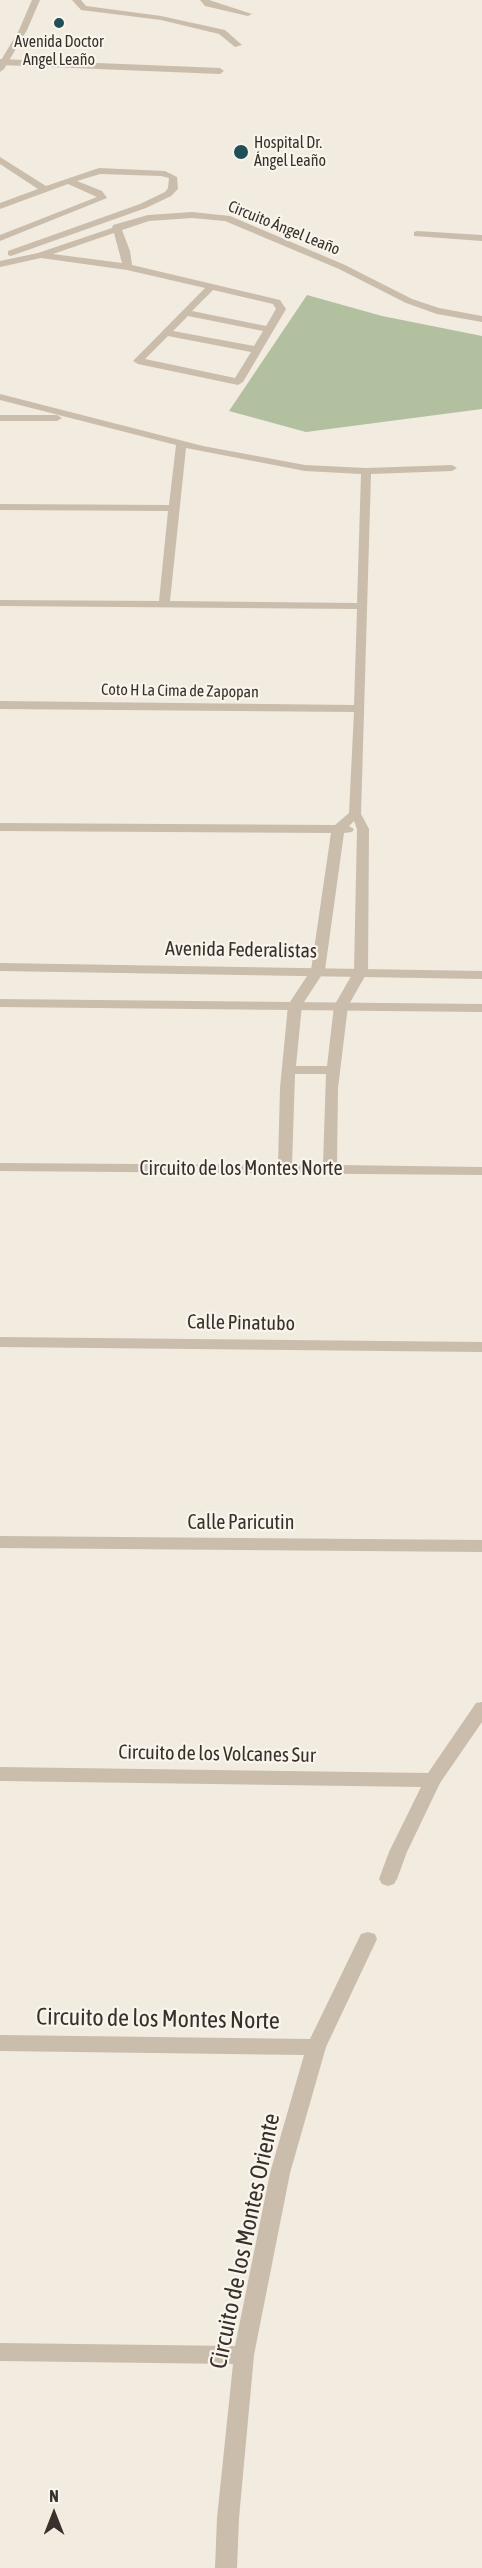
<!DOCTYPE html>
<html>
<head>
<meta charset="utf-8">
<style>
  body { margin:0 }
  #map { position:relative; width:482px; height:2568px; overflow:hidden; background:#f2ebe0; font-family:"Asap Condensed",sans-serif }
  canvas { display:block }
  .north { position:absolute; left:24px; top:2484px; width:60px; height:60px; -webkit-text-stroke:4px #f9f5ec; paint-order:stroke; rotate:0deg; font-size:16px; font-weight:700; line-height:24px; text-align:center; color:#38302b }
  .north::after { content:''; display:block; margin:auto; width:21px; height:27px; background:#38302b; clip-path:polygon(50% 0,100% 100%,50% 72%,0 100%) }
</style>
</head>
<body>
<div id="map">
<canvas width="482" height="2568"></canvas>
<div class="north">N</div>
</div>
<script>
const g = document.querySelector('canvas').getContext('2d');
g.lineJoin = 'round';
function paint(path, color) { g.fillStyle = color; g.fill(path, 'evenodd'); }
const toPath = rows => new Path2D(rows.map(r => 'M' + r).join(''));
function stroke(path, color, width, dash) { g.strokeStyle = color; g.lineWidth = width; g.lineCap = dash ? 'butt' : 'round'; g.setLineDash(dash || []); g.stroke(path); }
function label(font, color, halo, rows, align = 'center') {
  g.font = font + ' "Asap Condensed",sans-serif'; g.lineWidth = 4.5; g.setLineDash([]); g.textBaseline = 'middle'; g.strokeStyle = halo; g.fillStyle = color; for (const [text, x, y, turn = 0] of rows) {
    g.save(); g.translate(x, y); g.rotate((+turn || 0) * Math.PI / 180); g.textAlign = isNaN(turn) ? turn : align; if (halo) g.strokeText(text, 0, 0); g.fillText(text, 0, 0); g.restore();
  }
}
const green = toPath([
  [307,295,382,316,482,336,482,409,306,432,229,411]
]);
const service = toPath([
  [72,0,81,0,86,6,161,16,225,30,242,45,235,47,219,34,161,20,81,10,72,0],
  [200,0,209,0,252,14,248,16,205,6,200,0],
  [0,59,220,68,224,71,220,74,0,65,0,59],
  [0,157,46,186,99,168,165,171,177,177,178,189,171,196,146,208,11,256,8,255,8,251,140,204,165,192,168,188,169,178,161,176,100,174,77,181,102,191,107,198,0,241,0,235,97,197,68,184,0,209,0,203,38,189,0,164,0,157],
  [192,212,230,216,345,265,412,299,439,308,482,316,482,322,437,314,406,303,339,269,225,221,192,218,149,221,122,230,130,251,132,265,280,300,286,309,243,382,238,385,138,364,133,361,205,288,127,270,41,258,0,267,0,261,38,253,112,228,113,225,148,215,192,212],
  [114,233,122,263,53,254,114,233],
  [213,290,273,304,276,309,266,326,192,311,213,290],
  [188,316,263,331,254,346,173,331,188,316],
  [168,336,251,352,235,378,145,359,168,336],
  [417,231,482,235,482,241,414,236,414,232,417,231]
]);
const minor = toPath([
  [0,394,203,446,305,465,366,468,452,465,457,468,452,471,371,474,361,814,369,829,368,971,348,1006,338,1088,337,1165,482,1167,482,1175,0,1171,0,1163,278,1165,280,1088,288,1005,311,970,331,833,0,831,0,823,335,825,349,813,354,712,0,709,0,701,354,705,357,609,0,606,0,600,159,601,168,511,0,510,0,504,169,505,176,445,0,400,0,394],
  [186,448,305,471,361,474,357,603,170,601,186,448],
  [354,821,357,829,354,971,334,1006,327,1066,296,1066,302,1005,325,970,344,833,352,832,354,829,349,826,354,821],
  [295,1074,326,1074,323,1165,292,1165,295,1074],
  [0,415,57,415,62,418,57,421,0,421,0,415],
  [0,1337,482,1342,482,1352,0,1347,0,1337],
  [0,1536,482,1540,482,1552,0,1548,0,1536],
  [482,1702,482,1722,440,1783,407,1852,397,1879,394,1884,388,1886,382,1884,379,1879,389,1852,421,1787,0,1781,0,1767,428,1773,476,1703,482,1702],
  [368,1932,375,1934,377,1939,326,2047,290,2173,254,2355,239,2518,237,2568,215,2568,217,2518,233,2364,0,2361,0,2343,235,2346,270,2173,304,2055,0,2051,0,2035,310,2039,361,1934,368,1932]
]);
const tertiary = toPath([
  [32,0,40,0,27,30,4,69,0,72,0,62,19,30,32,0],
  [0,963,482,971,482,979,0,971,0,963],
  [0,999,482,1004,482,1012,0,1007,0,999]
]);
const markers = [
  [59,23,6,"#224e57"],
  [241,152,8,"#224e57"]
];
const farPoinames = [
  ["Avenida Doctor",59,42],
  ["Angel Leaño",59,60],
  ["Hospital Dr.",254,143,"left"],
  ["Ángel Leaño",254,161,"left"]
];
const farStreetnames = [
  ["Circuito Ángel Leaño",284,228,22],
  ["Coto H La Cima de Zapopan",180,691,1]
];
const streetNames = [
  ["Avenida Federalistas",241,950,1],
  ["Circuito de los Montes Norte",241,1169],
  ["Calle Pinatubo",241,1323,1],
  ["Calle Paricutin",241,1523],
  ["Circuito de los Volcanes Sur",217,1754,1]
];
const nearStreetnames = [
  ["Circuito de los Montes Norte",158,2019,1],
  ["Circuito de los Montes Oriente",245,2241,-78]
];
paint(green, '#b2c0a0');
paint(service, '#cabdac');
paint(minor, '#cabdac');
paint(tertiary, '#cabdac');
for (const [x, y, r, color] of markers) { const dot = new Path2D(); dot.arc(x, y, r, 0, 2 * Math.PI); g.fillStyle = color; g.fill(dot); stroke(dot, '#f9f5ec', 2); }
label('16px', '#38302b', '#f9f5ec', farPoinames);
label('16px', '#38302b', '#f9f5ec', farStreetnames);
label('20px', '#38302b', '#f9f5ec', streetNames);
label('24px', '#38302b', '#f9f5ec', nearStreetnames);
</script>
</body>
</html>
